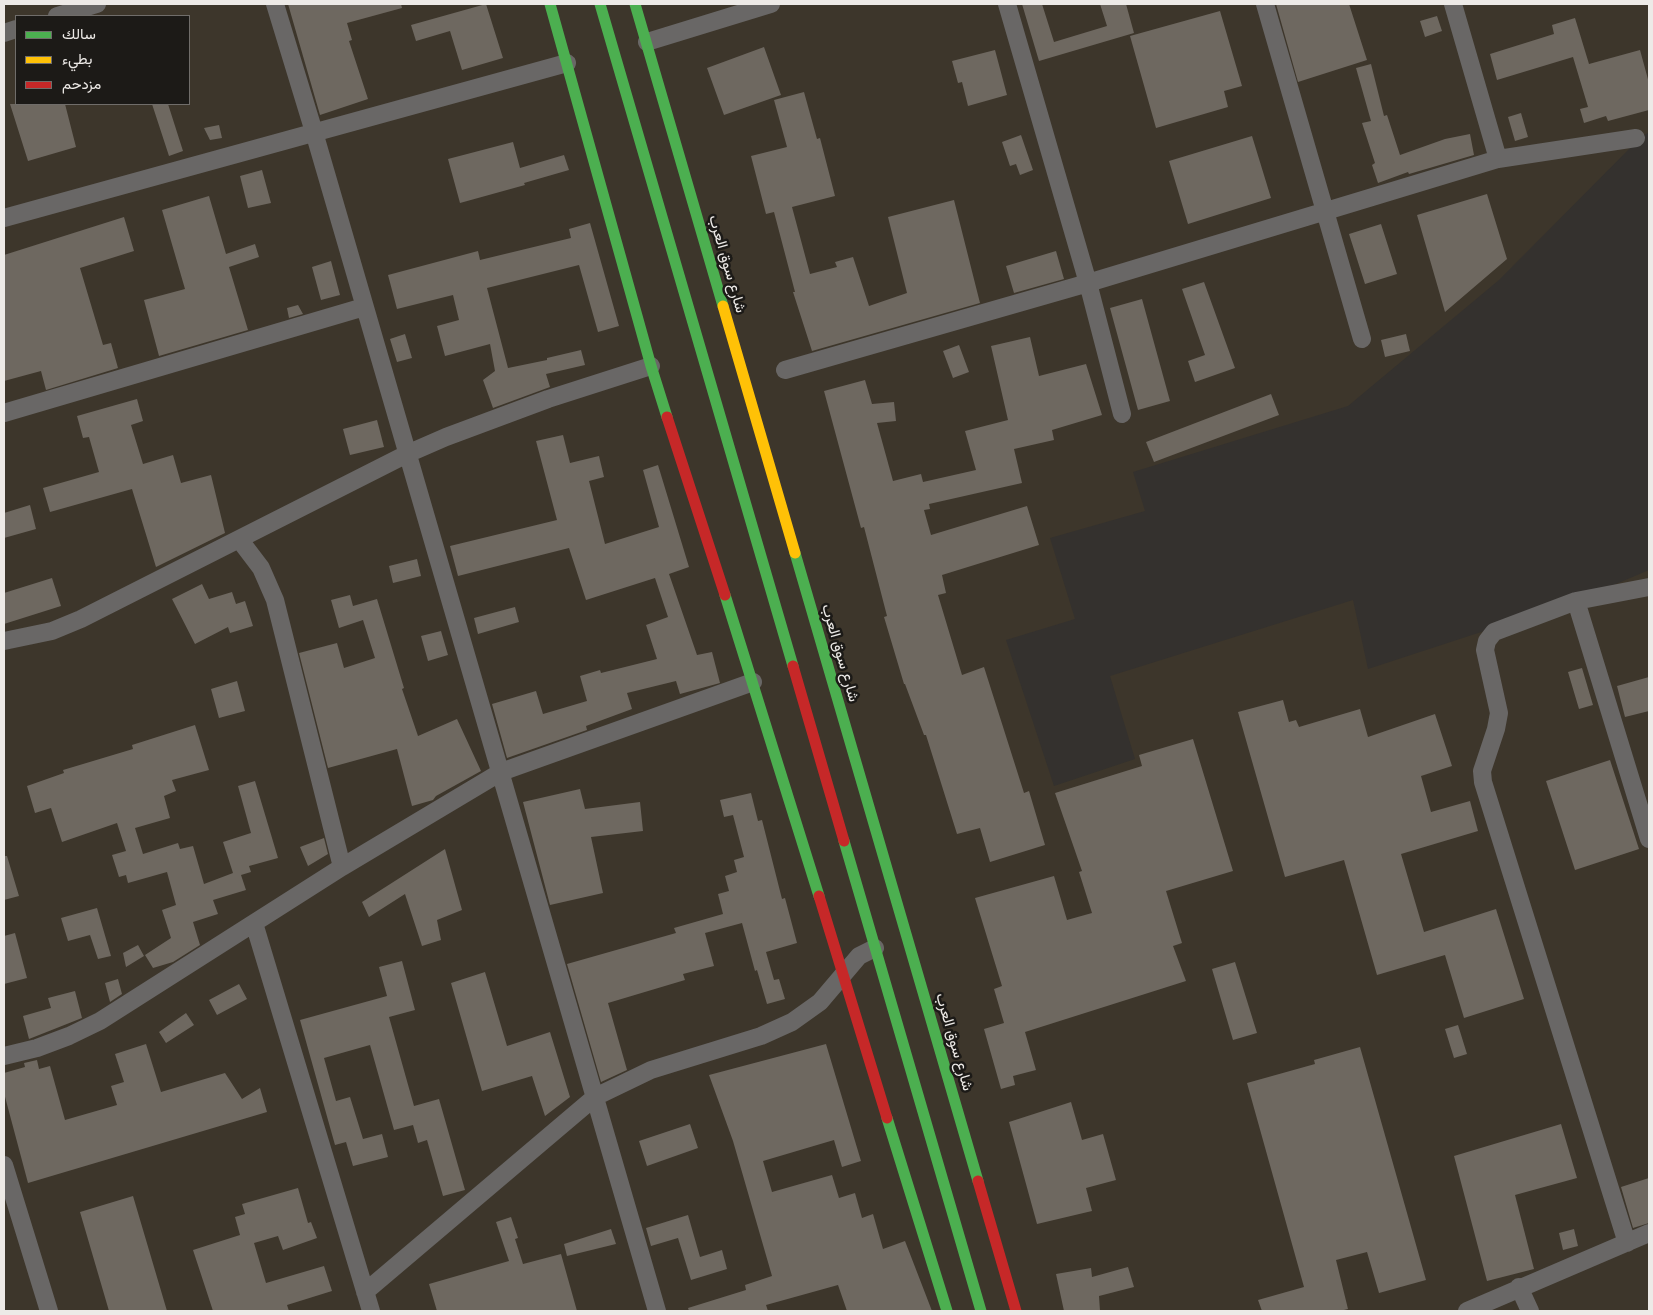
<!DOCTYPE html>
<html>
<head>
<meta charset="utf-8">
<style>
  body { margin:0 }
  #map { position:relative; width:1653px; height:1315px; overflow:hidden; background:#34312e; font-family:"Open Sans",Vazirmatn,sans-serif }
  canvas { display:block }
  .frame { position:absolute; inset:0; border:5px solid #edeae7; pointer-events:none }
  .legend { position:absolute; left:15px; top:15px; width:175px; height:90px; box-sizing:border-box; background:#1c1a17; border:1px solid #706d6a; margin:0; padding:6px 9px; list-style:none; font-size:15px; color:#edeae7 }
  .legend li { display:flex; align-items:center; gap:10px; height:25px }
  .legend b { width:25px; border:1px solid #706d6a }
</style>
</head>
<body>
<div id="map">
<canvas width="1653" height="1315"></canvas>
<div class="frame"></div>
<ul class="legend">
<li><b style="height:6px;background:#4caf50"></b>سالك</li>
<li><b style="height:6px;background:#ffc107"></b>بطيء</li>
<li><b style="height:6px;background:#c62828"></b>مزدحم</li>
</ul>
</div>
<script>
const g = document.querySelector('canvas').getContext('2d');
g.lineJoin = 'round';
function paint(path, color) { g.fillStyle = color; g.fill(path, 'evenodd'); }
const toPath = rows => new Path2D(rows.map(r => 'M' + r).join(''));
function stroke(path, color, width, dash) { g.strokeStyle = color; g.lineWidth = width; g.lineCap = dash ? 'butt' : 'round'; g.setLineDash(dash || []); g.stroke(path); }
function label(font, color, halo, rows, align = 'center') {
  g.font = font + ' "Open Sans",Vazirmatn,sans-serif'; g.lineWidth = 5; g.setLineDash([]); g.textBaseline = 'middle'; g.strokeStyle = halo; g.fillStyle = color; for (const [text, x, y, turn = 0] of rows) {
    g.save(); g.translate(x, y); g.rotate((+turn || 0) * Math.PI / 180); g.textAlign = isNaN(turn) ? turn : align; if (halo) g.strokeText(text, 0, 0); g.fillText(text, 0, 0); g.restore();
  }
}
const built = toPath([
  [4,4,1649,4,1649,132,1640,138,1499,280,1348,406,1133,472,1145,511,1050,538,1075,619,1006,640,1054,786,1135,759,1110,676,1353,600,1368,669,1576,601,1649,570,1649,1311,4,1311],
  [16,16,189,16,189,104,16,104]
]);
const building = toPath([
  [288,4,401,4,402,8,347,23,352,40,349,41,368,99,320,115],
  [486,4,503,58,462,70,450,31,416,41,411,25],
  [1022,4,1042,4,1054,42,1107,26,1100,4,1126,4,1134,33,1039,61],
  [1276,4,1349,4,1367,60,1298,82],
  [1220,11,1242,86,1224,91,1228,107,1156,128,1130,36],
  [1437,16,1442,31,1425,37,1420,21],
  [1575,18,1589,64,1640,50,1649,83,1649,110,1608,121,1606,116,1584,123,1580,109,1588,107,1573,57,1497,80,1490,54,1554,34,1552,25],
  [764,47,781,95,724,115,707,68],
  [995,50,1007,95,968,106,962,82,958,83,952,61],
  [1371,64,1384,116,1387,115,1400,155,1445,139,1470,134,1474,155,1409,174,1408,172,1378,183,1372,165,1375,163,1362,123,1371,121,1356,68],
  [804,92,817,139,820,138,835,196,792,207,810,274,837,267,835,262,853,257,869,306,907,293,888,217,954,200,980,303,812,351,793,292,795,292,774,212,766,214,751,156,787,147,774,100],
  [10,104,65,104,76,147,28,161],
  [152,104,168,104,183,151,169,156],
  [1521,113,1528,137,1515,141,1508,117],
  [219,125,222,138,210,140,204,128],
  [1021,135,1033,170,1020,175,1016,164,1010,166,1002,142],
  [1252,136,1271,198,1188,224,1169,161],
  [513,142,520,168,564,155,569,170,524,183,525,185,460,203,448,159],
  [262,170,271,203,248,208,240,176],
  [1487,194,1507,259,1445,312,1417,215],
  [209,196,226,254,255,244,259,257,229,267,248,330,159,356,144,300,185,289,162,210],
  [124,217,134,251,80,268,103,345,111,343,118,368,46,390,41,371,4,381,4,255],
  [590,223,619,326,598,332,579,265,487,288,508,368,547,360,547,358,581,350,585,365,546,374,550,387,493,408,483,380,495,371,490,344,445,356,437,326,459,320,453,295,397,309,388,275,478,251,480,260,571,238,569,229],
  [1381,224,1397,274,1365,284,1349,234],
  [1056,251,1064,279,1014,293,1006,266],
  [331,261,340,295,321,300,312,267],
  [1204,282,1235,368,1195,382,1188,361,1205,355,1182,289],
  [1142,299,1170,401,1138,410,1110,308],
  [298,305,303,314,289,318,287,308],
  [405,334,412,358,397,362,390,339],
  [1406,334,1410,351,1385,357,1381,340],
  [1030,337,1039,376,1086,364,1102,415,1052,430,1054,440,1014,449,1022,483,929,504,930,509,924,510,931,535,1027,506,1039,545,942,575,946,593,938,595,962,675,984,667,1024,793,1029,791,1045,845,990,862,980,828,957,834,926,735,924,735,905,684,904,684,884,617,887,616,864,527,861,528,824,391,865,380,872,404,894,402,896,421,877,423,893,481,921,474,923,482,976,470,965,431,1008,420,991,346],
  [959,345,969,372,953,378,943,351],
  [1271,394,1279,415,1154,462,1146,442],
  [137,399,143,421,131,425,143,464,173,455,181,483,211,475,225,533,156,567,132,489,50,512,43,488,99,472,89,437,83,438,77,416],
  [377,420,384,447,350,455,343,429],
  [563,435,570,463,599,456,604,477,589,481,605,544,659,527,643,470,658,465,689,567,669,574,697,655,712,652,720,683,680,694,676,681,627,693,632,709,586,726,587,730,507,758,492,704,536,691,543,714,587,701,580,676,600,670,601,673,657,659,646,625,668,617,655,578,586,600,569,548,458,576,450,546,557,520,536,441],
  [30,505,36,529,4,538,4,513],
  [417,559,421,576,393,583,389,566],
  [52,578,61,606,4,624,4,593],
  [202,584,209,599,232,592,236,604,245,601,253,626,230,633,228,627,195,644,172,599],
  [350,595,353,606,377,599,404,688,402,689,418,736,457,719,481,771,436,796,433,800,412,806,397,749,328,768,299,653,337,643,344,668,375,658,363,620,339,628,331,600],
  [515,607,519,622,478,634,474,618],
  [441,631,448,655,428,661,421,636],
  [1582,668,1593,705,1579,709,1568,672],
  [1649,677,1649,711,1625,717,1617,686],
  [237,681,245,711,219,718,211,689],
  [1283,700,1289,722,1296,720,1299,727,1360,709,1368,737,1435,714,1452,766,1421,776,1431,812,1470,801,1478,831,1401,854,1424,932,1496,909,1524,999,1464,1018,1445,955,1377,975,1344,860,1285,877,1238,712],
  [195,725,209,770,172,780,176,791,164,796,170,818,135,828,143,854,178,843,180,849,193,846,204,884,233,873,223,842,251,833,238,786,255,781,278,858,249,866,251,872,241,875,246,890,213,900,218,914,193,922,200,945,173,962,153,968,145,955,171,938,162,910,176,905,167,872,128,883,126,875,119,877,112,855,126,851,117,823,62,842,51,808,35,813,27,786,64,773,63,770,133,749,132,745],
  [1193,739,1233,871,1166,891,1182,943,1173,946,1186,981,1025,1032,1036,1070,1013,1076,1015,1085,1001,1089,984,1029,1004,1023,994,989,1002,986,975,898,1054,876,1067,920,1092,913,1079,872,1082,871,1055,793,1142,766,1139,755],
  [1610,760,1639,849,1575,870,1546,781],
  [580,789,585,809,640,802,643,831,591,837,603,893,550,905,523,802],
  [751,793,758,821,762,820,782,899,785,898,797,943,766,952,774,980,779,979,785,999,767,1004,757,970,755,971,742,923,705,933,714,966,683,974,685,980,608,1003,627,1070,601,1082,567,964,676,933,674,928,723,914,718,894,729,891,725,876,737,872,734,860,744,857,733,815,724,817,720,800],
  [324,838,328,854,308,866,300,847],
  [445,849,462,910,437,920,441,940,422,946,405,894,369,917,362,902],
  [4,856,7,856,19,896,4,900],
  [97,908,111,956,98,959,90,935,68,941,61,918],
  [15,933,27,978,4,984,4,936],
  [138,945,144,956,126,967,123,953],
  [402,961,415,1010,389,1017,414,1106,439,1099,465,1190,443,1196,427,1140,418,1143,413,1125,394,1130,370,1045,324,1058,336,1101,350,1097,363,1139,382,1134,388,1157,353,1166,346,1142,335,1145,300,1020,387,996,379,967],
  [1235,962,1257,1033,1233,1040,1212,969],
  [485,972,507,1046,550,1032,570,1097,545,1116,532,1076,482,1091,451,983],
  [118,979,122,994,110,1002,105,983],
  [239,984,247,999,217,1015,209,1000],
  [75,991,82,1018,29,1039,23,1016,51,1008,48,998],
  [186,1013,194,1025,166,1043,159,1032],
  [1458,1025,1467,1054,1454,1058,1445,1029],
  [146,1044,161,1092,225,1073,242,1099,260,1088,267,1112,28,1183,4,1093,4,1073,25,1067,24,1063,37,1060,39,1069,50,1066,65,1120,117,1105,111,1086,124,1082,115,1054],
  [826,1044,861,1161,842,1167,834,1140,763,1161,772,1192,832,1175,839,1198,855,1193,862,1218,873,1214,883,1249,905,1241,932,1311,847,1311,838,1285,766,1305,768,1311,689,1311,688,1308,746,1290,745,1285,772,1276,733,1141,709,1075],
  [1360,1047,1426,1280,1379,1293,1367,1252,1336,1260,1348,1309,1340,1311,1262,1311,1258,1300,1304,1287,1247,1083,1315,1064,1314,1060],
  [1071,1102,1082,1140,1103,1134,1116,1180,1086,1188,1092,1211,1037,1224,1009,1122],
  [690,1124,698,1148,647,1166,639,1141],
  [1561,1124,1577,1178,1515,1195,1534,1269,1487,1281,1454,1156],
  [1649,1178,1649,1223,1633,1228,1621,1187],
  [298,1188,308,1223,311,1222,317,1238,283,1250,278,1236,254,1243,266,1283,324,1266,332,1291,287,1305,289,1311,213,1311,193,1250,240,1235,235,1217,245,1214,242,1204],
  [133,1196,167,1311,109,1311,80,1212],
  [688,1215,700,1257,722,1250,727,1269,691,1280,678,1238,651,1246,646,1228],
  [511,1217,518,1238,515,1239,523,1264,561,1254,577,1311,437,1311,429,1284,509,1261,496,1222],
  [611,1229,616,1244,567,1256,564,1244],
  [1574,1229,1578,1246,1563,1250,1559,1233],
  [1128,1267,1134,1287,1099,1296,1100,1311,1064,1311,1056,1274,1091,1268,1092,1277]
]);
const street = toPath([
  [275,4,314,132,657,1311],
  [1007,4,1088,283,1122,414],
  [1265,4,1362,339],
  [1453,4,1498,159],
  [57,16,97,4],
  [4,33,16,29],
  [647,42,771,4],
  [4,218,567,63],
  [785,370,1088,283,1498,159,1636,138],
  [4,413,364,307],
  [239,539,261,568,275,600,342,867],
  [1576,601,1649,839],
  [4,641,52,631,81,619,407,454,446,437,548,399,651,366],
  [254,923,371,1311],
  [4,1056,37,1048,69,1036,100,1021,342,867,501,772,753,682],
  [4,1165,49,1311],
  [1627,1243,1483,782,1482,771,1496,729,1499,713,1485,650,1487,641,1494,632,1576,601,1649,587],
  [1519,1287,1530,1311],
  [365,1292,595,1097,651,1070,761,1036,792,1022,820,1002,859,956,875,948],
  [1467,1311,1649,1233]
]);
const fast = toPath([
  [550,4,651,366,667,417],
  [600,4,793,666],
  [635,4,723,306],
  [795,553,978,1181],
  [725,595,819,896],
  [844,841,981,1311],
  [887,1118,947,1311]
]);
const slow = toPath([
  [723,306,795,553]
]);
const jam = toPath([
  [667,417,725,595],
  [793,666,844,841],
  [819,896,887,1118],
  [978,1181,1016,1311]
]);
const streetNames = [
  ["شارع سوق العرب",727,264,74],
  ["شارع سوق العرب",840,653,74],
  ["شارع سوق العرب",954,1042,74]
];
paint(built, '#3d362b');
paint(building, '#6e6860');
stroke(street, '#696766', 18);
stroke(fast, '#4caf50', 11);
stroke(slow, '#ffc107', 11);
stroke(jam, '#c62828', 11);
label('15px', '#edeae7', '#1c1a17', streetNames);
</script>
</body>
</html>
